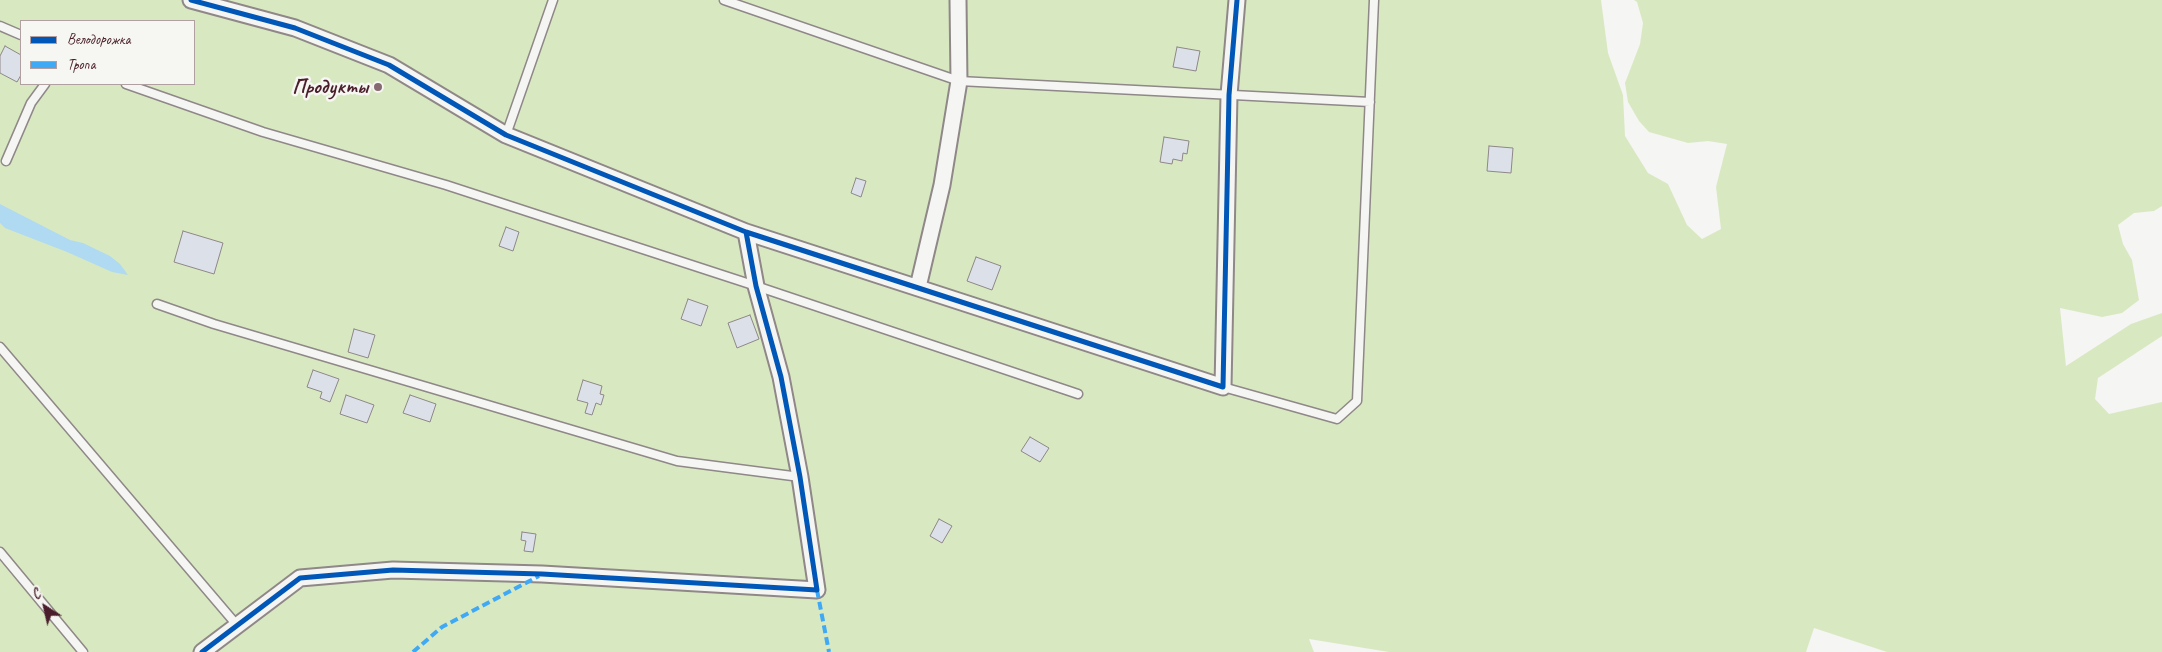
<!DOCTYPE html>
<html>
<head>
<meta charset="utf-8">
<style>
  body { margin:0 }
  #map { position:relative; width:2162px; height:652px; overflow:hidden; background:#f5f5f3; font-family:Caveat,sans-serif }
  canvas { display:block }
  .legend { position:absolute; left:20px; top:20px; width:175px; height:65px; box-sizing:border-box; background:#f6f6f2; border:1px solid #b1a0a2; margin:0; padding:6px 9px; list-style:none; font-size:15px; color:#4a1f2b }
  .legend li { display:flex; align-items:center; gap:10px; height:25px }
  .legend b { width:25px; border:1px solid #b1a0a2 }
  .north { position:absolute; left:20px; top:582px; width:50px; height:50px; -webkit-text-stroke:4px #f6f6f2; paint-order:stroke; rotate:325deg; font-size:14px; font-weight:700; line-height:20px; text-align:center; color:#4a1f2b }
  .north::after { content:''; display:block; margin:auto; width:18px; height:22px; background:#4a1f2b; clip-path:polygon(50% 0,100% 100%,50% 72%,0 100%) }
</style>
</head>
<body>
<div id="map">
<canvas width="2162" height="652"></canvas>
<ul class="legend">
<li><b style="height:6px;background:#0057b8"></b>Велодорожка</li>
<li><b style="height:6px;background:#3fa9f5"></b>Тропа</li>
</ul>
<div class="north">С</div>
</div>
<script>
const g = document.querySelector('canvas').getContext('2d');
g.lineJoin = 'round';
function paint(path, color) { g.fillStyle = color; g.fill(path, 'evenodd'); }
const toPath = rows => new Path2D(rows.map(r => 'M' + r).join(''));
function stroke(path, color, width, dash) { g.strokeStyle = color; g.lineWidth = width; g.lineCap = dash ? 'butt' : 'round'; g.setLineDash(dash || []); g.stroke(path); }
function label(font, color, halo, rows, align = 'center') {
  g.font = font + ' Caveat,sans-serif'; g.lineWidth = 5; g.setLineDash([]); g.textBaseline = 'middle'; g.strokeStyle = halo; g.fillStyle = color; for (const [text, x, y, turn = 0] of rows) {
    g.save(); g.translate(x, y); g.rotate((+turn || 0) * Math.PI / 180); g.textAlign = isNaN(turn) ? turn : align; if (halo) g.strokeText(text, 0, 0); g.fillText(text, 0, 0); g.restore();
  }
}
const green = toPath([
  [0,0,1601,0,1608,53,1623,95,1625,136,1648,173,1668,184,1687,225,1702,239,1721,229,1716,187,1727,144,1708,141,1688,143,1649,132,1639,121,1628,102,1625,83,1640,44,1643,23,1637,2,1634,0,2162,0,2162,206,2154,211,2134,213,2118,225,2123,244,2132,260,2139,300,2122,313,2102,317,2060,308,2066,366,2131,324,2162,313,2162,336,2098,378,2095,399,2109,414,2162,402,2162,652,1887,652,1814,628,1806,652,1389,652,1309,639,1314,652,0,652],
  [21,21,194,21,194,84,21,84]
]);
const water = toPath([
  [0,204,70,240,83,243,110,256,120,264,128,275,112,272,67,252,5,228,0,223]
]);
const building = toPath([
  [5,46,21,55,21,75,17,82,0,73,0,56,5,46],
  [1177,47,1200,51,1196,71,1173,67,1177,47],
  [1164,137,1189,141,1187,154,1183,153,1182,161,1173,159,1172,164,1160,162,1164,137],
  [1489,146,1513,148,1511,173,1487,171,1489,146],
  [856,178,866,181,861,197,851,193,856,178],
  [506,227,519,232,513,251,499,246,506,227],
  [183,231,223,243,214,274,174,262,183,231],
  [976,257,1001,266,992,290,967,281,976,257],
  [688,299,708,306,701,326,681,319,688,299],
  [750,315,759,339,737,348,728,323,750,315],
  [354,329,375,335,368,358,348,352,354,329],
  [313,370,339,379,330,402,320,398,322,392,307,387,313,370],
  [583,380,602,386,600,394,604,395,601,405,596,403,592,415,585,413,588,403,577,400,583,380],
  [346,395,374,405,367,423,340,414,346,395],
  [410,395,436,404,430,422,403,413,410,395],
  [1030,437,1049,448,1040,462,1021,451,1030,437],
  [939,519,952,526,942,543,930,536,939,519],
  [522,532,536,534,533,552,524,551,526,541,521,540,522,532]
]);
const lane = toPath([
  [724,0,959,81,1370,102],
  [0,26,21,35],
  [126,84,263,132,446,185,756,286,1078,394],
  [506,135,553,0],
  [6,161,31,103,45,84],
  [157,304,214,324,677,461,800,477],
  [0,347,236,624],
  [1223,387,1337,419,1357,401,1374,0],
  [0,552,83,652]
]);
const street = toPath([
  [191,0,295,28,389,65,506,135,746,232,1223,387,1229,95,1237,0],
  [918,287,942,185,959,81,958,0],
  [202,652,300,578,393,570,542,574,817,590,800,477,781,377,756,286,746,232]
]);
const quiet = toPath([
  [817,590,829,652],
  [413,652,442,627,539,576]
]);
const cycleway = toPath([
  [191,0,295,28,389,65,506,135,746,232,1223,387,1229,95,1237,0],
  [202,652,300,578,393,570,542,574,817,590,800,477,781,377,756,286,746,232]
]);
const markers = [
  [378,87,5,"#866a71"]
];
const poiNames = [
  ["Продукты",368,87]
];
paint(green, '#d8e9c2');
paint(water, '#b0daf2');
paint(building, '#dce1e9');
stroke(building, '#8f8788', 1);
stroke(lane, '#8f8788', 11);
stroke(street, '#8f8788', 19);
stroke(lane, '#f5f5f3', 8);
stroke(street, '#f5f5f3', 15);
stroke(quiet, '#3fa9f5', 4, [8, 4]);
stroke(cycleway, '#0057b8', 5);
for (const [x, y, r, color] of markers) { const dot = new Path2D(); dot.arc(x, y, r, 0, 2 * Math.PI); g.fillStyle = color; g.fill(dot); stroke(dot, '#f6f6f2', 2); }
label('bold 21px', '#4a1f2b', '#f6f6f2', poiNames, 'right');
</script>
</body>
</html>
